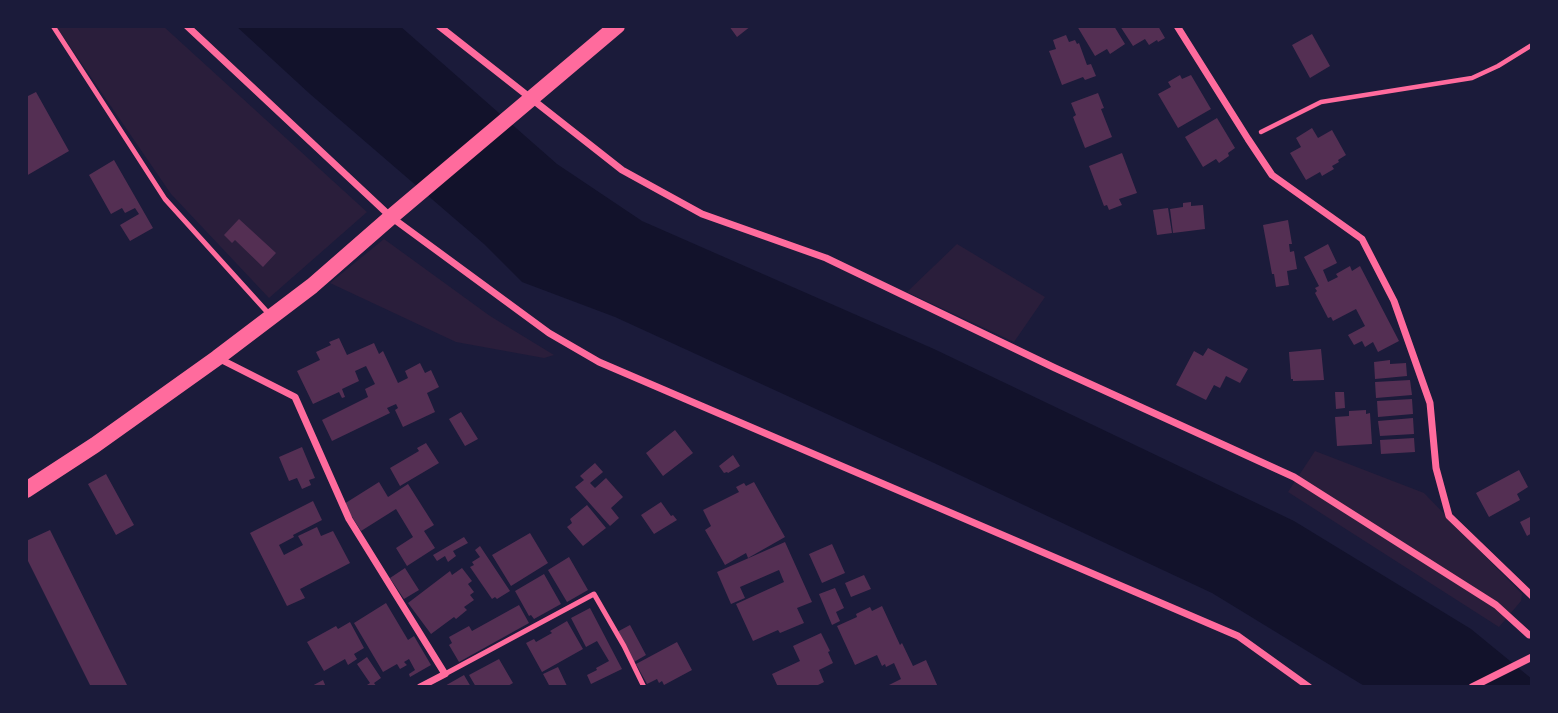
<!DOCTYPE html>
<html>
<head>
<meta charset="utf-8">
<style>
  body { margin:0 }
  #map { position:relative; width:1558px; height:713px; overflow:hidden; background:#1b1b3a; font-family:Lato,sans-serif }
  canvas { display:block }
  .frame { position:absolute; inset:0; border:28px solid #1b1b3a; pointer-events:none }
</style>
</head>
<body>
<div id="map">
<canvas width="1558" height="713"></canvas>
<div class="frame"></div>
</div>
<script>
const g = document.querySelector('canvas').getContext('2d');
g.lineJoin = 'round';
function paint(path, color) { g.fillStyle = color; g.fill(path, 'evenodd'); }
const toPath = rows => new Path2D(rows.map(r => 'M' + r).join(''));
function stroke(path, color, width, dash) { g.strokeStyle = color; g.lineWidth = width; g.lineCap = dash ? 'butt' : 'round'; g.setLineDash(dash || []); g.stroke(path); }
const green = toPath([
  [56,26,163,26,367,212,269,298,171,194],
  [384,239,490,316,554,355,544,358,456,342,330,283],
  [957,244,1045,297,1014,342,907,292],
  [1315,451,1424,493,1522,594,1521,601,1499,627,1288,492]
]);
const water = toPath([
  [236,26,400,26,557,164,642,221,934,349,1294,521,1471,629,1532,679,1532,687,1366,687,1212,593,934,463,615,317,522,282,484,244,310,94]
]);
const building = toPath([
  [729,26,751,26,737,37],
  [1077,26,1114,26,1125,44,1110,54,1107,49,1095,56],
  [1120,26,1158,26,1165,38,1158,42,1157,40,1149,45,1145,39,1133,46],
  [1312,34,1330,66,1310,78,1292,45],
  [1066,35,1069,42,1075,40,1077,44,1079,43,1087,65,1091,64,1096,76,1085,80,1083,77,1062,85,1049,51,1056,49,1053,40],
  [1180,75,1182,79,1191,75,1211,109,1178,128,1158,94,1171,87,1168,82],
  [36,92,69,151,26,176,26,97],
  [1098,93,1104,108,1101,109,1112,137,1085,148,1073,117,1076,115,1071,103],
  [1217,118,1235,148,1228,153,1229,156,1219,163,1216,159,1203,167,1185,137],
  [1312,128,1318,138,1332,130,1346,155,1338,160,1339,162,1332,166,1334,169,1322,176,1320,172,1306,180,1290,153,1301,147,1296,138],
  [1122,153,1137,193,1119,199,1122,205,1109,210,1107,205,1104,206,1089,166],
  [114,160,153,228,130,241,120,225,139,214,135,208,125,213,122,208,111,214,89,175],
  [1191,202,1191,206,1203,205,1205,229,1173,233,1170,209,1183,207,1183,203],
  [1168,208,1172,233,1157,235,1153,210],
  [239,219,276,253,263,267,235,240,232,243,224,235],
  [1288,220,1292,244,1289,244,1290,252,1294,251,1297,269,1287,271,1289,285,1276,287,1274,274,1272,274,1263,225],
  [1328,244,1337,263,1323,270,1328,282,1338,277,1336,274,1350,266,1352,271,1360,266,1399,341,1378,352,1373,342,1365,347,1362,341,1354,345,1348,335,1365,326,1356,309,1333,321,1331,317,1328,318,1315,293,1317,291,1315,288,1319,286,1304,257],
  [339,338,347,355,374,343,379,354,383,351,398,383,408,378,405,371,420,363,425,373,431,370,439,387,427,393,435,412,403,427,395,410,398,408,396,404,387,408,390,413,332,441,322,420,368,397,365,389,375,384,366,366,355,371,359,381,342,389,345,397,342,398,339,392,313,404,297,371,320,360,316,352,331,345,329,342],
  [1208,348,1248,369,1240,383,1226,376,1220,388,1214,385,1206,400,1176,385,1194,351,1203,356],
  [1321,349,1324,380,1293,381,1293,379,1291,379,1289,352],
  [1390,360,1390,364,1406,363,1407,376,1375,379,1374,362],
  [1410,380,1412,395,1376,398,1375,382],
  [1335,392,1344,392,1345,408,1336,409],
  [1412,399,1413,414,1378,417,1377,401],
  [1366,410,1366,414,1370,413,1372,444,1337,446,1335,417,1349,416,1349,411],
  [461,412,478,439,465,446,449,419],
  [1413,418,1414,434,1380,436,1378,421],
  [675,430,693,453,663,476,646,453],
  [1414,438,1415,452,1381,454,1380,440],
  [426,443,439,463,400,486,390,468,419,451,417,448],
  [302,447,315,478,309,480,311,485,302,489,297,478,289,481,279,457],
  [733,455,740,466,728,473,727,472,724,473,719,466],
  [595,463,603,472,590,483,595,488,606,478,623,497,611,508,619,518,610,526,575,487,584,480,580,476],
  [1519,470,1528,487,1517,494,1520,500,1489,517,1476,493],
  [106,474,134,525,116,535,88,484],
  [379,482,388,497,408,484,434,525,424,531,435,548,407,566,396,548,413,537,396,509,361,531,344,504],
  [754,482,785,537,748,558,746,553,725,565,705,530,711,526,703,510,739,492,736,487,744,483,746,486],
  [313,501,322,520,293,535,294,537,279,545,284,555,303,545,298,536,317,527,321,536,333,531,350,563,300,589,305,598,287,606,250,533],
  [661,502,671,516,673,515,677,520,654,534,641,515],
  [587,505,606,528,583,546,567,527,572,523,570,519],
  [1532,516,1532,533,1527,536,1520,522],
  [50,530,128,687,91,687,26,557,26,541],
  [530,533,548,563,511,586,492,555],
  [464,537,468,543,453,551,456,556,448,562,445,556,437,561,433,555],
  [785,542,812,602,797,608,804,623,780,633,778,630,753,641,736,604,784,582,779,570,740,587,745,598,731,604,717,572],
  [832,544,845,573,822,583,809,554],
  [480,546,510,591,497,599,495,597,492,599,470,567,474,565,472,562,480,557,475,550],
  [569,557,588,590,567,602,548,570],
  [405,568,419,590,404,599,390,578],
  [462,568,472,581,468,584,474,592,470,595,474,600,464,607,467,610,456,619,454,617,431,634,408,603,450,571,452,575],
  [544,574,561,604,534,619,531,615,529,616,515,591],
  [864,575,871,589,851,597,845,583],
  [835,588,844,608,836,612,840,621,832,625,819,594],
  [386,603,408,640,414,636,431,665,410,677,409,674,415,670,409,659,404,662,407,665,400,669,397,664,383,672,354,623],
  [519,605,529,623,459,662,449,645,452,643,449,637,469,626,472,631],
  [882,606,900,645,902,643,913,666,926,660,938,687,885,687,901,679,894,663,886,667,885,664,882,666,877,655,855,665,837,626,857,617,856,614,870,607,872,611],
  [590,608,622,669,591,684,587,675,597,670,596,668,609,661,597,641,586,647,571,618],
  [567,621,583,649,542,672,526,643,534,639,536,642,552,633,550,631],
  [350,622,364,648,354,654,357,659,348,665,345,659,324,671,307,642,336,626,338,629],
  [630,625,646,655,634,662,617,632],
  [821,633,830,651,828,652,833,663,819,670,824,682,814,687,778,687,772,674,800,661,793,646],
  [677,642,692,670,664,685,662,681,659,683,657,679,647,684,636,664],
  [367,657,381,678,374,683,377,687,364,687,370,683,357,664],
  [499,659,513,683,506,687,476,687,469,675],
  [558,667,567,686,550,687,543,674],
  [464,675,471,687,443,687],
  [323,680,326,687,310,687]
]);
const path = toPath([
  [1261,132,1321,102,1472,78,1498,66,1532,45]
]);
const service = toPath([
  [53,26,165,199,269,314],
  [445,674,594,594,624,646,644,687]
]);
const minor = toPath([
  [187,26,391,217,549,333,599,362,1238,636,1309,687],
  [439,26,622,170,702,214,826,258,1055,368,1294,477,1496,605,1529,635,1532,635],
  [1177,26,1248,139,1272,175,1362,239,1394,301,1430,403,1436,468,1449,516,1532,596],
  [218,358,295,397,349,519,445,674,420,687],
  [1472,687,1532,657]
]);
const primary = toPath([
  [26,490,95,445,217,358,312,286,391,217,617,26]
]);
paint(green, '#2a1e3b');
paint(water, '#12122b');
paint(building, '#542f53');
stroke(path, '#ff6b9d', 4.5);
stroke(service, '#ff6b9d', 5);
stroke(minor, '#ff6b9d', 7);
stroke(primary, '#ff6b9d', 16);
</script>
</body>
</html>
